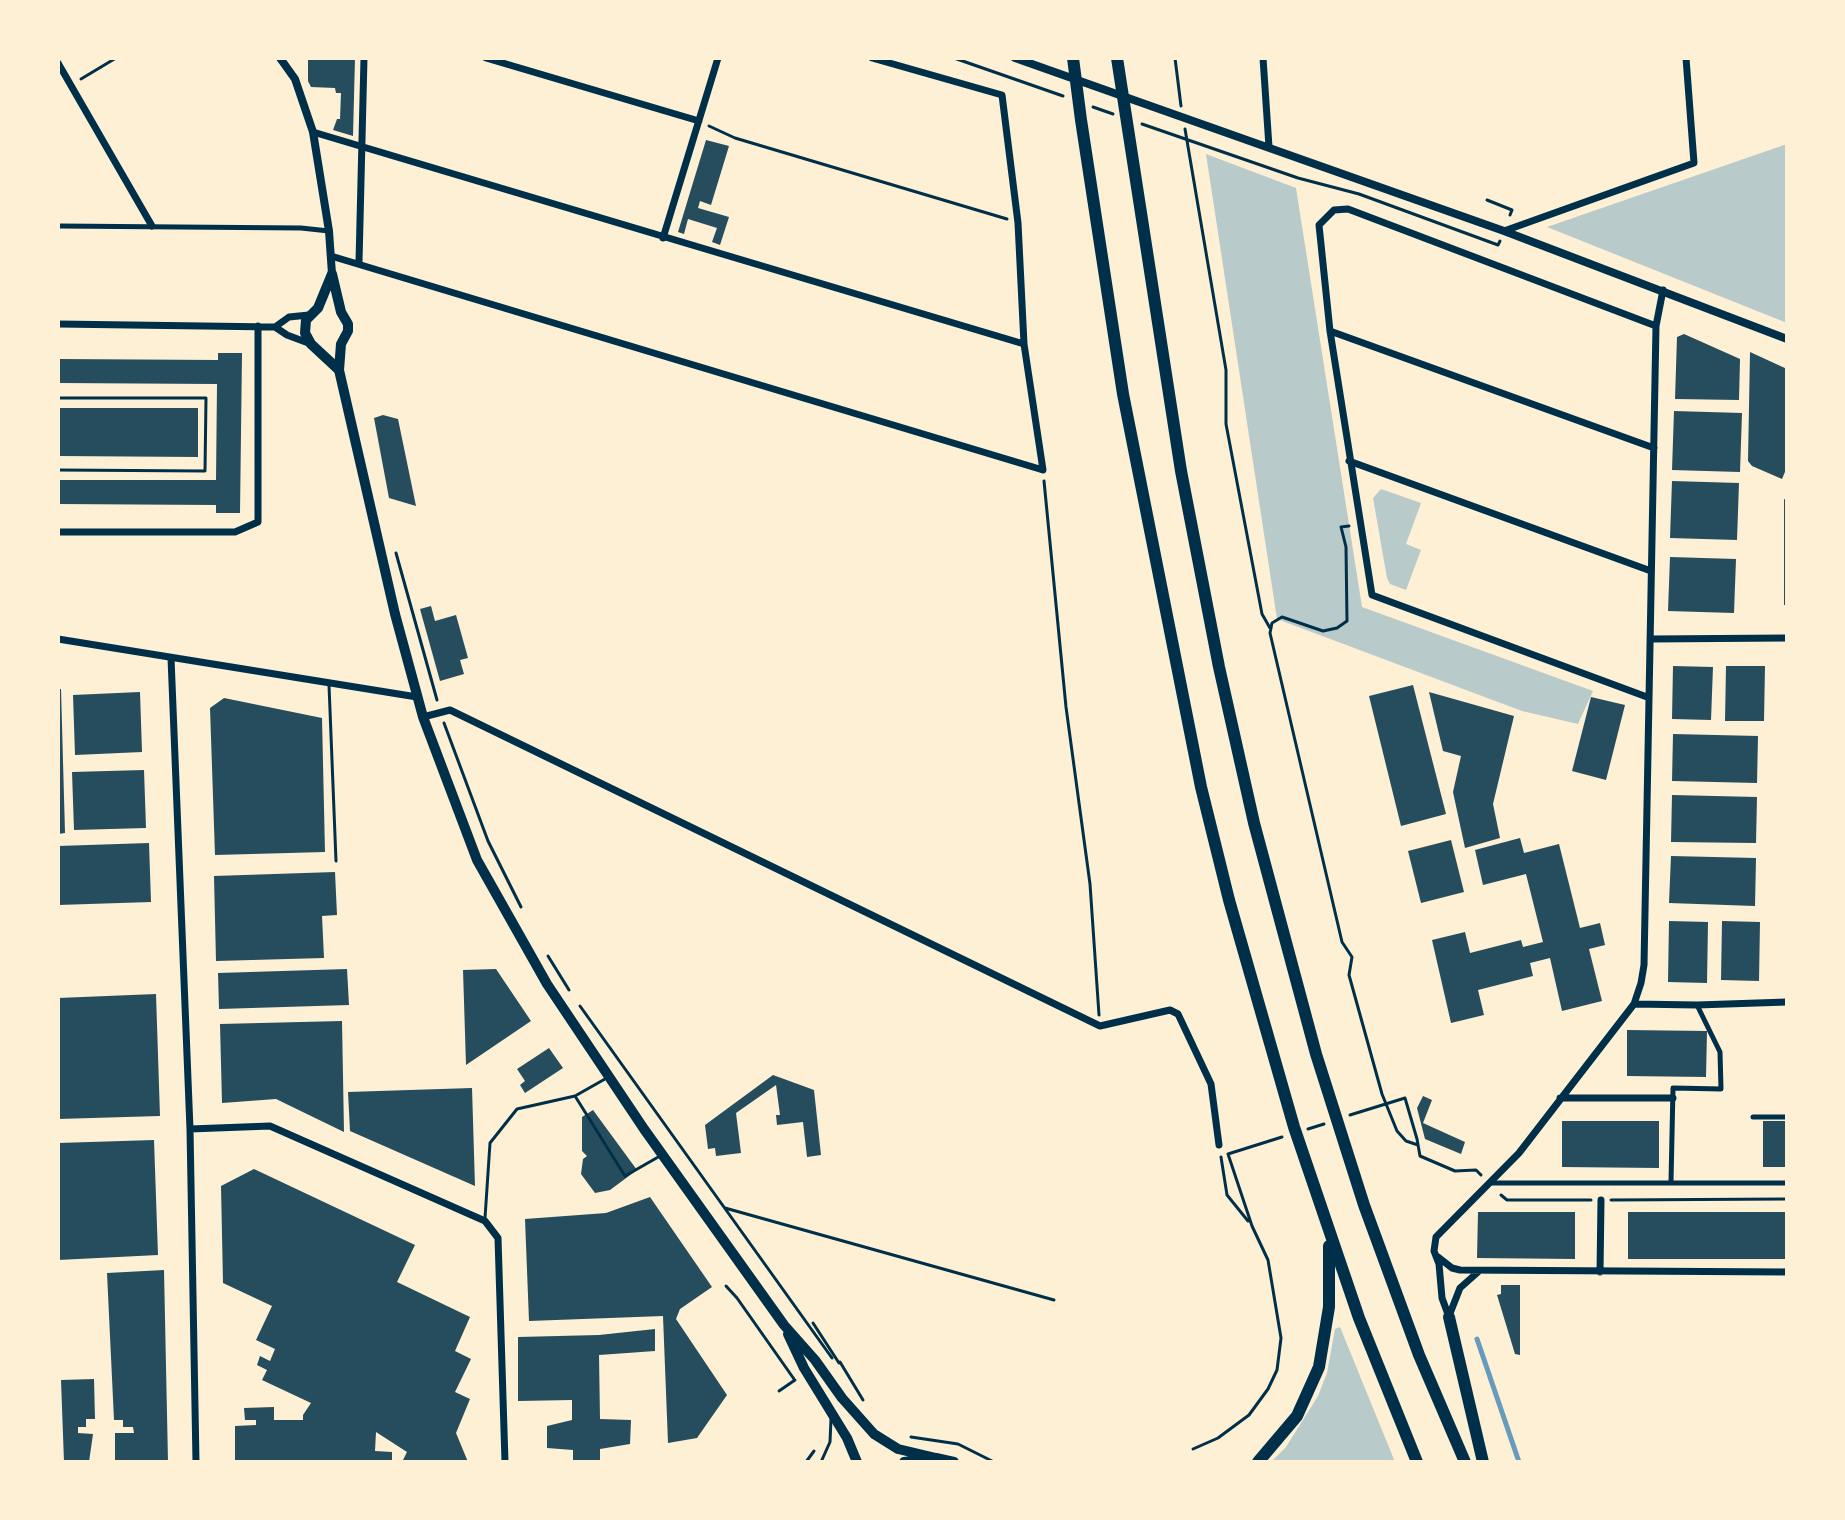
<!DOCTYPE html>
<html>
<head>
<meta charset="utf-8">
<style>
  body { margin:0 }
  #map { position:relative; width:1845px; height:1520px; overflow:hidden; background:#fdf0d5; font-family:Poppins,sans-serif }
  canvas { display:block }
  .frame { position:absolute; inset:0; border:60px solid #fdf0d5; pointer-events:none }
</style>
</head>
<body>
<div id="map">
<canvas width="1845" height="1520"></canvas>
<div class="frame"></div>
</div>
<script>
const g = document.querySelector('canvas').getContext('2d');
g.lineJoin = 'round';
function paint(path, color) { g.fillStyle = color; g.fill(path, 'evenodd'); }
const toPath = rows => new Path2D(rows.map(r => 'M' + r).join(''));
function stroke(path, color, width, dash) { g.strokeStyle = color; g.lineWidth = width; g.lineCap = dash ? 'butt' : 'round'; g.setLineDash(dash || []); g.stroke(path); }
const green = toPath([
  [1787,144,1787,323,1547,227],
  [1206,154,1296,188,1362,607,1593,691,1578,724,1522,711,1277,619],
  [1381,489,1421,503,1406,544,1421,550,1406,590,1390,584,1387,578,1373,498],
  [1340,1327,1395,1462,1271,1462,1286,1447,1318,1396,1327,1373,1335,1329]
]);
const stream = toPath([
  [1477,1339,1519,1462]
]);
const building = toPath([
  [308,58,355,58,353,136,333,130,337,119,340,119,341,93,336,93,335,88,311,87,308,81],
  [706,140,729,146,711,205,700,201,698,208,729,217,720,245,712,242,717,228,688,219,684,234,678,232],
  [1684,334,1740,359,1739,400,1675,399,1677,337],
  [1750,352,1787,369,1787,467,1782,479,1752,466,1748,461],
  [218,353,242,353,240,513,216,513,216,505,58,504,58,480,216,480,217,384,58,383,58,359,218,360],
  [58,408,198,408,198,457,58,456],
  [1674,411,1742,413,1740,472,1672,470],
  [383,415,398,419,416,506,389,498,374,418],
  [1672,481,1739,483,1737,540,1670,538],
  [1784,499,1787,500,1787,605,1784,605],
  [1670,557,1736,559,1734,613,1668,611],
  [431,606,435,621,456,615,468,658,460,660,464,674,440,681,420,609],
  [1673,666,1713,667,1711,720,1672,719],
  [1726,666,1765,666,1764,721,1725,721],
  [1413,685,1446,814,1401,826,1369,696],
  [58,689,61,689,65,833,58,834],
  [140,692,142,752,75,755,73,695],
  [1429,692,1514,716,1493,804,1500,838,1465,848,1453,792,1461,756,1443,751],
  [1591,697,1625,705,1606,780,1572,771],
  [224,698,322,718,325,852,215,855,210,708],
  [1673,734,1758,736,1757,783,1672,781],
  [144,770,146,828,74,830,72,772],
  [1672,795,1757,797,1756,843,1671,842],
  [1520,838,1524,853,1559,844,1580,928,1600,923,1605,945,1589,949,1602,1001,1562,1011,1550,958,1530,963,1533,976,1478,990,1484,1015,1451,1023,1432,940,1465,932,1470,953,1521,940,1523,947,1543,942,1526,874,1483,885,1475,850],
  [1451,840,1464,892,1421,903,1408,851],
  [149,843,151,902,58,905,58,846],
  [1671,856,1756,858,1755,906,1669,903],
  [335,872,337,915,322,916,324,958,216,961,214,876],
  [1669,921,1708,922,1707,983,1668,982],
  [1722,921,1760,922,1759,981,1721,980],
  [347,969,349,1005,219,1009,218,973],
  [496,969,531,1021,466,1065,463,970],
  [156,994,160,1116,58,1119,58,998],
  [342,1021,344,1132,276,1099,222,1103,220,1024],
  [1627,1030,1707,1031,1706,1077,1627,1076],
  [549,1048,563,1068,525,1093,520,1085,525,1081,517,1069],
  [773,1075,814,1090,821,1155,807,1157,803,1122,777,1125,776,1115,780,1115,776,1085,736,1113,741,1153,716,1156,715,1148,708,1149,705,1125],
  [472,1088,475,1186,350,1131,348,1092],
  [1423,1096,1432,1100,1423,1123,1465,1142,1461,1154,1425,1139,1417,1108],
  [593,1110,637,1170,610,1190,595,1193,581,1174,583,1159,587,1156,582,1151,582,1117],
  [1562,1121,1659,1121,1659,1168,1562,1167],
  [1763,1121,1787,1121,1787,1167,1763,1167],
  [154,1140,158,1255,58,1260,58,1143],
  [254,1169,415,1245,397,1282,470,1317,455,1351,471,1359,455,1392,470,1399,456,1433,468,1462,402,1462,407,1452,376,1432,375,1451,392,1452,392,1462,319,1462,319,1460,235,1462,235,1426,256,1425,256,1420,245,1420,244,1408,274,1407,274,1420,303,1420,303,1415,311,1403,262,1380,267,1370,257,1365,260,1356,270,1361,275,1349,256,1340,272,1306,223,1283,221,1186],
  [650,1197,712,1287,680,1309,676,1319,727,1395,697,1438,668,1443,663,1316,529,1321,525,1219,606,1213],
  [1478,1212,1575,1212,1575,1259,1477,1258],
  [1628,1212,1787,1212,1787,1259,1628,1259],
  [164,1270,168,1462,115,1462,115,1433,134,1433,133,1427,123,1427,123,1420,114,1420,107,1273],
  [1501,1285,1520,1285,1520,1355,1515,1354,1497,1295,1501,1294],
  [655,1329,655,1351,599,1355,600,1419,631,1420,630,1444,600,1449,600,1462,573,1462,573,1450,547,1448,547,1426,572,1420,572,1400,518,1401,518,1337,599,1335],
  [94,1379,95,1419,86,1419,86,1427,78,1427,78,1433,93,1434,89,1462,64,1462,61,1380]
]);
const path = toPath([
  [954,58,1063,96],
  [1175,58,1181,106],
  [81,79,116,58],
  [1093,107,1113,114],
  [1142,124,1298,178,1359,194,1498,245,1500,241],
  [709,126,735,138,1007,219],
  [1185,129,1226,370,1226,424,1262,614,1270,628],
  [1487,200,1512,210,1510,215],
  [58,398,206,398,205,471,58,470],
  [1044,481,1066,707,1090,884,1099,1015],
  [1349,526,1341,527,1346,547,1347,621,1337,628,1323,631,1282,617,1272,623,1270,633,1342,942,1352,957,1349,975,1382,1094,1397,1131,1406,1141,1418,1145],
  [396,553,437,700],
  [444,723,488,841,521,907],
  [548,956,569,990],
  [580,1006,832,1358],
  [1350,1115,1405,1098,1417,1139,1420,1156,1455,1171,1476,1170,1481,1175],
  [1308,1129,1324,1124],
  [1221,1157,1227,1195,1248,1221],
  [1501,1195,1507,1200,1591,1200],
  [1611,1200,1787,1199],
  [725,1208,1054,1300],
  [726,1286,737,1298,794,1379],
  [813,1323,839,1363],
  [840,1362,863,1400],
  [779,1391,795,1380],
  [911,1437,958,1444,994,1462],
  [1193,1449,1218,1438,1249,1415,1268,1389,1277,1370,1281,1338,1268,1260,1252,1226,1228,1154,1282,1137],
  [806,1462,814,1451]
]);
const service = toPath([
  [329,685,336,861],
  [605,1079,575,1096,625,1176,660,1156],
  [485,1218,490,1143,517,1109,575,1096],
  [821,1462,830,1442,831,1419]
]);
const pedestrian = toPath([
  [58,226,301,228,329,231],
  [1753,1117,1787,1117],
  [1671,1182,1673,1088,1721,1089,1720,1052,1697,1005],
  [1490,1183,1787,1183]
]);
const minor = toPath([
  [486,58,699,121],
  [1263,58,1269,147],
  [58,63,152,226],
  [313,132,1024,344],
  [1504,231,1694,163,1686,58],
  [663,238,718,58],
  [331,256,1043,470,1024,344,1018,223,1002,95,872,58],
  [359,262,364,58],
  [58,324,275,327,289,317,309,315],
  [275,327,287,335,311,344],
  [1330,331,1654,448],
  [1349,461,1651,571],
  [58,532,235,532,258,522,258,326],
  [58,639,417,697],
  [1650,639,1787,638],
  [171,658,190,1129,196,1462],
  [1647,697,1372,595,1330,331,1319,225,1334,210,1348,209,1656,326],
  [423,717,450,710,1100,1026,1170,1010,1178,1014,1211,1084,1219,1145],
  [1634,1004,1697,1005,1787,1002],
  [1560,1098,1673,1098],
  [190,1129,270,1126,485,1221,498,1238,505,1462],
  [1438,1257,1452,1268,1460,1270,1787,1272],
  [1600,1272,1601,1200],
  [1449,1316,1460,1288,1478,1272],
  [1449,1317,1442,1298,1439,1264,1434,1251,1436,1237,1519,1153,1634,1004,1641,983,1644,965,1656,326,1663,290]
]);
const tertiary = toPath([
  [280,58,295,79,313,132,329,231,332,274],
  [1015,58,1504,231,1787,339]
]);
const secondary = toPath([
  [332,274,341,312,348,324,348,331,341,344,339,370,395,614,423,717,477,860,547,984,644,1129,784,1325,815,1360,842,1398,874,1434,898,1449,936,1458],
  [332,274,318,308,306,320,305,333,311,344,339,370],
  [788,1334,804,1368,847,1438,857,1462],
  [904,1462,936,1458,954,1462]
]);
const motorway = toPath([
  [1073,58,1081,120,1123,394,1201,787,1229,900,1294,1127,1359,1318,1417,1462],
  [1117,58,1181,471,1219,667,1254,823,1316,1054,1364,1205,1419,1355,1465,1462],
  [1449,1317,1483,1462],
  [1258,1462,1297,1416,1319,1367,1329,1307,1329,1246]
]);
paint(green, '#b9caca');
stroke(stream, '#669bbc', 5);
paint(building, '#264d5e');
stroke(path, '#003049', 3);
stroke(service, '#003049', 3);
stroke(pedestrian, '#003049', 5);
stroke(minor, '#003049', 7);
stroke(tertiary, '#003049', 8);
stroke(secondary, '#003049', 10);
stroke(motorway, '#003049', 12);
</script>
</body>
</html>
